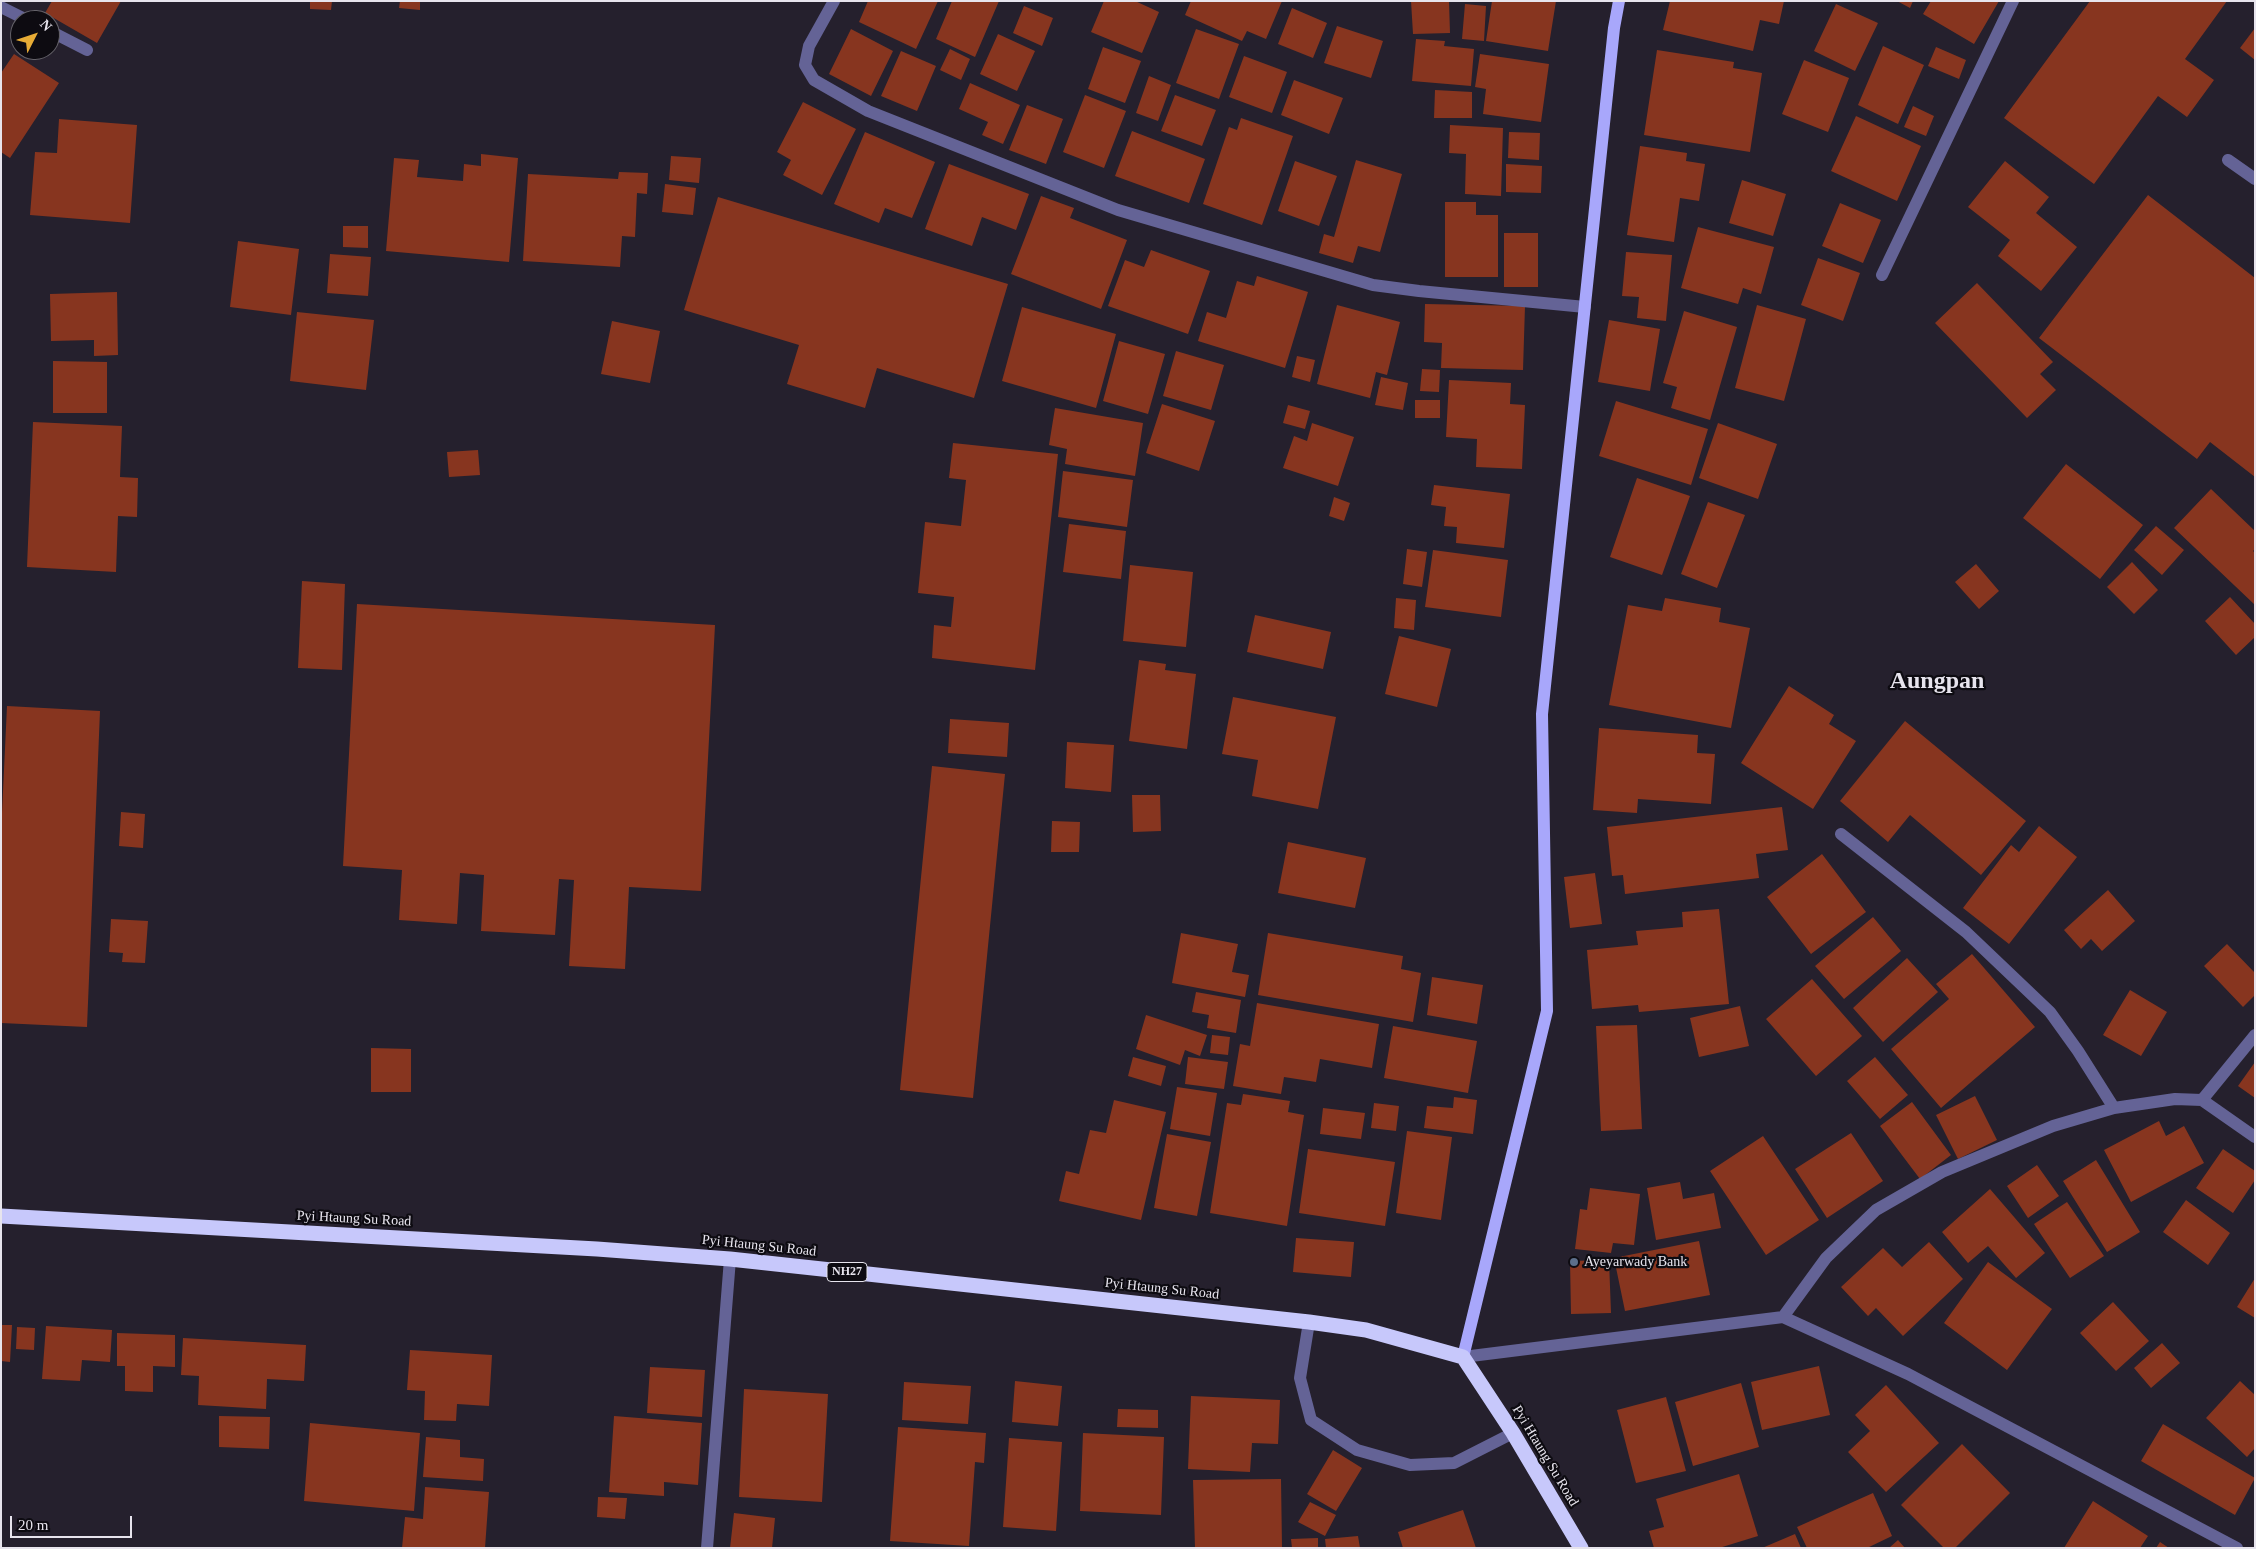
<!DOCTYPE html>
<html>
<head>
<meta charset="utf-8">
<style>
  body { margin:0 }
  #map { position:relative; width:2256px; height:1549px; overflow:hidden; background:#25202d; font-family:"Times New Roman",serif }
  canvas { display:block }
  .frame { position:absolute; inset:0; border:2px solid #e7e4ed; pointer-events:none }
  .north { position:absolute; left:10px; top:10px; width:50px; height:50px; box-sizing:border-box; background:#0d0b11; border:1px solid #646269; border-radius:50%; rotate:49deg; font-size:14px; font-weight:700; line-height:20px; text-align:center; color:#e7e4ed }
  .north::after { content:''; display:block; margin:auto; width:18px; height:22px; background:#e7ac36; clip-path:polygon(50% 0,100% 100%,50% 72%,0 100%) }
  .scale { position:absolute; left:10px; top:1516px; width:122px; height:22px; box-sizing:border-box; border:2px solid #e7e4ed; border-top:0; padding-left:6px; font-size:15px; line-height:18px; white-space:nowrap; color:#e7e4ed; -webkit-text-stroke:4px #0d0b11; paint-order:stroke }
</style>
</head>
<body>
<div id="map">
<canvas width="2256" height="1549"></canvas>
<div class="frame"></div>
<div class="north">N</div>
<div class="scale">20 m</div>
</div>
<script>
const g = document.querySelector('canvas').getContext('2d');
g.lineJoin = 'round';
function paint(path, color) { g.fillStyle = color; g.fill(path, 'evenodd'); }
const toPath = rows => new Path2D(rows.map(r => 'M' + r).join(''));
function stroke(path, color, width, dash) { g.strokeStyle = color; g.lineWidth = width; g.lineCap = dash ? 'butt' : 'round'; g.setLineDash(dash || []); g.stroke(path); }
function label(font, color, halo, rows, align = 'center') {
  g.font = font + ' "Times New Roman",serif'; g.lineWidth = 4.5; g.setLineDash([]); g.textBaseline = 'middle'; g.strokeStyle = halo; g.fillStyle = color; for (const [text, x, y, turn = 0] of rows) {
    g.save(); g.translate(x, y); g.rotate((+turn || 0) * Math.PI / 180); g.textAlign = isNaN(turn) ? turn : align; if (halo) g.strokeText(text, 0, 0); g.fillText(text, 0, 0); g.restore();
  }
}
const building = toPath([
  [52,1,121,1,97,43,45,13],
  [310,1,332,1,331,10,310,9],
  [400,1,420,1,420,10,399,8],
  [868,1,938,1,916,49,859,22],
  [952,1,999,1,975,57,936,39],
  [1104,1,1135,1,1159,12,1142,53,1091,32],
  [1191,1,1282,1,1266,39,1247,31,1242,41,1185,15],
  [1411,1,1449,1,1450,33,1413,34],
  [1492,1,1556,1,1548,51,1486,41],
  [1670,1,1784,1,1779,24,1760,20,1753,51,1663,30],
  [1897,1,1913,1,1910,8],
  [1931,1,1999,1,1974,44,1923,14],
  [2090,1,2227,1,2185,59,2214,80,2187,117,2158,96,2094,184,2004,118],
  [1465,4,1486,6,1484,41,1462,39],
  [1836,4,1878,23,1855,71,1814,51],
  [1024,6,1053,18,1042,46,1013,33],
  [1292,8,1327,23,1313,58,1278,44],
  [1337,26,1383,41,1371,78,1324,63],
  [2255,28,2255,60,2240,48],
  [851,29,893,51,871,96,829,74],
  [1196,29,1239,44,1219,99,1176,83],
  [998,34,1035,51,1017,91,980,74],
  [1416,39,1445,41,1444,46,1474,49,1471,86,1412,81],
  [1883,46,1924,65,1898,124,1858,105],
  [1103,47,1141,61,1125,103,1088,89],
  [1936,47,1966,60,1959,79,1928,66],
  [950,49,970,59,961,80,940,70],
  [1657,50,1734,62,1733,68,1762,73,1750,152,1644,135],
  [901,51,936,66,917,111,881,96],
  [14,54,59,83,10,158,1,152,1,73],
  [1480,54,1549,64,1541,122,1483,114,1486,89,1475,87],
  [1244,56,1287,72,1272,113,1229,97],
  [1804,60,1849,78,1828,132,1782,114],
  [1149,76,1171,85,1158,121,1136,113],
  [1294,80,1343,98,1329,134,1281,115],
  [970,83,1020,105,1003,144,982,135,988,122,959,109],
  [1435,90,1472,92,1472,118,1434,118],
  [1085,95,1126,111,1104,168,1063,152],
  [1175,95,1216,110,1202,146,1161,131],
  [803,102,856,129,822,195,783,175,791,160,777,152],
  [1027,105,1063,119,1046,164,1009,150],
  [1913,106,1934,116,1926,136,1904,127],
  [1856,116,1921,146,1897,201,1831,171],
  [1241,118,1293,136,1262,225,1203,204,1229,127,1237,130],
  [59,119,137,125,130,223,30,215,35,152,57,153],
  [1450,125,1503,128,1501,196,1465,194,1466,154,1449,153],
  [1132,131,1205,159,1189,203,1115,176],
  [865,132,935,162,912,218,885,208,879,223,834,204],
  [1509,132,1540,133,1539,160,1508,158],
  [1640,146,1687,153,1686,161,1705,164,1699,201,1680,198,1674,242,1627,235],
  [481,154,518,158,509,262,386,251,394,158,419,160,417,177,463,181,464,164,481,166],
  [671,156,701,158,699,183,669,180],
  [1356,160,1402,174,1380,252,1358,246,1353,263,1319,253,1324,234,1334,237],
  [1295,161,1337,176,1319,226,1278,211],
  [2005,161,2049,197,2036,213,2077,247,2041,291,1998,256,2010,240,1968,207],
  [949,164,1029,194,1016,230,982,217,972,246,925,229],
  [1506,164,1542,166,1541,193,1506,192],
  [619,172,648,173,647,194,637,193,635,237,622,236,620,267,523,261,528,174,618,179],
  [1742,180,1786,194,1773,236,1729,223],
  [665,184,696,188,693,215,662,212],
  [2148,195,2255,278,2255,477,2210,442,2197,459,2039,338],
  [1041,196,1074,208,1070,218,1127,240,1101,309,1011,274],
  [718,197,1008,284,974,398,877,368,865,408,787,384,799,345,684,310],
  [1445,202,1476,202,1476,215,1498,215,1498,277,1445,277],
  [1840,203,1881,220,1863,263,1822,246],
  [343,226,368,226,368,248,343,247],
  [1698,227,1774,247,1761,294,1743,288,1738,304,1681,288],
  [1504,233,1538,233,1538,287,1504,287],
  [238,241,299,249,291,315,230,307],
  [1151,250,1210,271,1188,334,1108,306,1125,260,1144,267],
  [1626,252,1672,255,1666,321,1637,318,1639,297,1622,296],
  [330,254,371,257,368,296,327,293],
  [1818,258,1860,273,1843,321,1801,305],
  [1257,276,1308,292,1285,368,1198,341,1207,312,1226,318,1237,281,1254,286],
  [1977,283,2053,362,2040,374,2056,390,2027,418,1935,323],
  [117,292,118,355,94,356,94,340,51,341,50,294],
  [1425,304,1525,306,1523,370,1441,368,1442,343,1424,342],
  [1337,305,1400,322,1387,375,1376,372,1370,398,1317,384],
  [1757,305,1806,319,1784,401,1735,388],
  [1022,307,1116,334,1096,408,1002,381],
  [1684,311,1737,327,1710,420,1671,408,1677,387,1663,383],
  [297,312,374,320,366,390,290,381],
  [1609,320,1660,329,1650,391,1598,382],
  [612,321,660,331,650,383,601,374],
  [1119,341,1165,354,1148,414,1103,401],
  [1176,351,1224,365,1211,410,1163,396],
  [1297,356,1315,360,1310,382,1292,377],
  [53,361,107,362,107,413,53,413],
  [1422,369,1440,370,1439,392,1420,391],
  [1381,377,1408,383,1403,410,1375,405],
  [1449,380,1511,383,1510,404,1525,405,1522,469,1476,467,1477,439,1446,437],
  [1415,400,1440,400,1440,418,1415,418],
  [1616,401,1708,429,1691,485,1599,456],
  [1162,404,1215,421,1199,471,1146,453],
  [1288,405,1310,411,1305,429,1283,423],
  [1055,408,1143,423,1135,476,1065,464,1067,449,1049,445],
  [33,422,122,426,120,477,138,478,137,517,118,516,116,572,27,567],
  [1312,423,1354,437,1338,486,1283,468,1294,436,1307,441],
  [1718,423,1777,444,1758,499,1699,478],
  [953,443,1058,454,1035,670,932,658,934,625,951,627,954,597,918,593,925,522,961,526,966,480,949,478],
  [478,450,480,475,449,477,447,452],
  [2066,464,2143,525,2100,579,2023,518],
  [1063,471,1133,480,1127,527,1058,517],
  [1637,478,1690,496,1662,575,1610,557],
  [1434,485,1510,494,1504,548,1456,543,1457,527,1444,526,1446,507,1431,505],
  [2211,489,2255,531,2255,549,2253,551,2255,553,2255,605,2174,528],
  [1334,497,1350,503,1344,521,1329,516],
  [1708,502,1745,515,1717,588,1681,574],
  [1069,524,1126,531,1121,579,1063,572],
  [2156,526,2184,550,2162,575,2134,550],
  [1407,549,1427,552,1422,587,1403,584],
  [1433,550,1508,560,1501,617,1425,607],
  [2132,562,2158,590,2134,614,2107,587],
  [1976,564,1999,591,1979,609,1955,582],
  [1130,565,1193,572,1186,647,1123,641],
  [302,581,345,584,342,670,298,668],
  [2230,597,2255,624,2255,637,2236,655,2205,621],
  [1396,598,1416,600,1414,630,1394,628],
  [1665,598,1721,608,1719,622,1750,628,1731,728,1609,705,1628,605,1662,611],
  [357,604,715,625,701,891,629,887,625,969,569,966,574,880,559,879,555,935,481,931,484,875,460,873,457,924,399,920,402,870,343,866],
  [1255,615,1331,632,1323,669,1247,652],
  [1399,636,1451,649,1437,707,1385,694],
  [1139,660,1166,664,1165,670,1196,674,1187,749,1129,741],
  [1789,686,1834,715,1829,724,1856,741,1813,809,1741,763],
  [1233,697,1336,717,1318,809,1252,796,1258,760,1222,754],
  [7,706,100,711,87,1027,1,1023,1,834],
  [950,719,1009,723,1007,757,948,753],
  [1905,721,2026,821,1981,875,1910,815,1888,842,1840,801],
  [1599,728,1698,735,1697,753,1715,754,1711,804,1638,799,1637,813,1593,810],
  [1067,742,1114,745,1111,792,1065,788],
  [932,766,1005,774,973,1098,900,1090],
  [1132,795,1160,795,1161,831,1133,832],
  [1782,807,1788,850,1756,854,1759,878,1625,894,1623,875,1612,876,1607,827],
  [121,812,145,814,143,848,119,846],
  [1052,821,1080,822,1079,852,1051,852],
  [2039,826,2077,857,2009,944,1963,908,2011,845,2019,852],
  [1288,842,1366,858,1355,908,1278,893],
  [1822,854,1866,912,1811,954,1767,897],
  [1595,873,1602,924,1570,928,1564,877],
  [2108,890,2135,921,2102,951,2091,939,2081,949,2064,930],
  [1719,909,1729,1004,1639,1012,1638,1005,1592,1009,1587,950,1638,945,1636,931,1683,927,1682,912],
  [1873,917,1901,951,1844,999,1815,966],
  [111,919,148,921,145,963,122,962,123,953,109,952],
  [1181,933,1238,944,1232,972,1249,975,1245,997,1172,983],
  [1268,933,1403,956,1401,969,1421,973,1413,1022,1258,995],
  [2227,944,2255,973,2255,995,2243,1007,2204,966],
  [1972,954,2035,1027,1941,1108,1891,1049,1949,999,1936,984],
  [1907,958,1938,992,1883,1042,1853,1008],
  [1432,977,1483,985,1477,1024,1427,1015],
  [1812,979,1862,1036,1816,1076,1766,1019],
  [2130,990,2167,1012,2141,1056,2103,1035],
  [1196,992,1241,1000,1236,1033,1207,1028,1209,1015,1192,1012],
  [1257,1003,1379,1024,1372,1068,1320,1059,1316,1082,1284,1077,1281,1094,1233,1086,1240,1044,1250,1046],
  [1740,1006,1749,1046,1699,1057,1690,1018],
  [1146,1015,1207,1035,1200,1056,1185,1050,1180,1065,1136,1049],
  [1637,1025,1642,1129,1601,1131,1596,1026],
  [1393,1026,1477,1041,1468,1093,1384,1078],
  [1212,1035,1230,1037,1228,1055,1210,1053],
  [371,1048,411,1049,411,1092,371,1092],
  [1133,1057,1166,1066,1161,1086,1128,1076],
  [1188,1057,1228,1062,1224,1089,1185,1084],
  [1875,1057,1908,1095,1880,1119,1847,1081],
  [2255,1062,2255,1098,2238,1086],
  [1177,1087,1217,1093,1210,1136,1170,1129],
  [1243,1094,1290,1101,1288,1112,1304,1115,1287,1226,1210,1213,1227,1103,1241,1105],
  [1975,1096,1997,1140,1958,1159,1936,1115],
  [1454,1097,1477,1100,1473,1134,1424,1128,1427,1106,1453,1108],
  [1114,1100,1166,1112,1141,1220,1059,1201,1066,1171,1079,1174,1090,1130,1106,1133],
  [1912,1102,1951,1155,1920,1179,1880,1126],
  [1374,1103,1399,1106,1396,1131,1371,1128],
  [1323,1108,1365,1113,1361,1139,1320,1134],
  [2159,1121,2166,1136,2184,1126,2204,1163,2131,1202,2104,1150],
  [1407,1131,1452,1137,1441,1220,1396,1213],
  [1851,1133,1883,1181,1827,1218,1795,1169],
  [1167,1134,1211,1142,1197,1216,1154,1208],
  [1763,1136,1819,1220,1766,1255,1710,1171],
  [1308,1149,1395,1162,1385,1226,1299,1213],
  [2223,1149,2255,1171,2255,1180,2233,1213,2196,1188],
  [2096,1160,2140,1232,2107,1252,2063,1181],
  [2037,1165,2059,1196,2028,1218,2007,1186],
  [1680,1182,1683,1199,1714,1193,1721,1228,1656,1240,1647,1188],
  [1590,1188,1640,1194,1634,1245,1613,1243,1611,1253,1575,1249,1580,1209,1587,1210],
  [1990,1189,2045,1253,2016,1278,1988,1246,1968,1263,1942,1232],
  [2186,1200,2230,1233,2208,1265,2163,1232],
  [2067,1202,2104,1256,2070,1278,2034,1224],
  [1296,1238,1354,1242,1351,1277,1293,1272],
  [1699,1241,1710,1295,1625,1311,1614,1258],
  [1929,1242,1963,1279,1903,1336,1876,1308,1868,1316,1841,1287,1883,1248,1902,1267],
  [1609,1260,1611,1313,1571,1314,1570,1261],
  [1988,1262,2052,1309,2007,1370,1944,1323],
  [2255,1278,2255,1318,2237,1307],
  [2113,1302,2149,1341,2116,1371,2080,1333],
  [1,1325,12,1325,10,1362,1,1361],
  [46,1326,112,1330,110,1362,82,1360,80,1381,42,1379],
  [17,1327,35,1328,34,1350,16,1349],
  [117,1333,175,1335,175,1367,153,1366,153,1392,125,1391,125,1366,117,1366],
  [183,1338,306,1345,304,1381,267,1379,266,1409,198,1405,199,1376,181,1375],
  [2162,1343,2180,1363,2151,1388,2134,1368],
  [410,1350,492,1355,489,1406,457,1404,456,1421,424,1420,425,1391,407,1390],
  [1819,1366,1830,1415,1762,1430,1751,1382],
  [650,1367,705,1370,702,1417,647,1413],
  [1015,1381,1062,1386,1058,1426,1012,1422],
  [2240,1381,2255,1395,2255,1448,2247,1457,2206,1418],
  [904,1382,971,1386,968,1424,902,1420],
  [1741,1383,1759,1447,1693,1466,1675,1402],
  [1886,1385,1939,1443,1886,1492,1848,1452,1870,1431,1855,1415],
  [744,1389,828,1394,822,1502,739,1497],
  [1191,1396,1280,1400,1278,1444,1252,1443,1250,1472,1188,1469],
  [1666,1397,1686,1471,1636,1483,1617,1410],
  [1118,1409,1158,1410,1158,1428,1117,1427],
  [219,1416,270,1417,269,1449,219,1447],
  [614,1416,702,1423,698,1485,664,1482,664,1496,609,1492],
  [310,1423,420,1433,414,1511,304,1501],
  [2163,1424,2255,1478,2235,1515,2141,1461],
  [898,1427,986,1433,984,1463,975,1462,969,1546,890,1541],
  [1083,1433,1164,1437,1161,1515,1080,1511],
  [426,1437,460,1440,460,1457,484,1459,483,1481,423,1477],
  [1009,1438,1062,1442,1056,1531,1003,1527],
  [1962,1444,2010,1493,1955,1548,1944,1548,1901,1505],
  [1333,1450,1362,1468,1336,1511,1307,1494],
  [1739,1474,1758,1536,1719,1548,1654,1548,1649,1531,1664,1527,1656,1499],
  [1281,1479,1282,1547,1195,1548,1193,1480],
  [425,1487,489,1492,485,1548,402,1548,405,1517,423,1519],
  [1873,1493,1892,1536,1867,1548,1807,1548,1797,1527],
  [598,1497,627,1498,625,1519,597,1517],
  [2093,1501,2148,1536,2140,1548,2064,1548],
  [1310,1502,1336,1515,1325,1536,1298,1522],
  [1463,1510,1476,1548,1403,1548,1398,1532],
  [734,1513,775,1518,772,1548,730,1548],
  [1795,1534,1801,1548,1762,1548],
  [1358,1536,1360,1548,1326,1548,1325,1539],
  [1318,1538,1318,1548,1292,1548,1291,1539],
  [1898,1540,1905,1548,1889,1548],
  [2160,1542,2169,1548,2156,1548]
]);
const lane = toPath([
  [1309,1322,1300,1378,1311,1420,1357,1450,1410,1465,1454,1463,1513,1433]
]);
const street = toPath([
  [834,1,809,46,805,65,814,80,868,111,1118,210,1373,285,1419,291,1585,307],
  [1,7,27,20],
  [50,31,87,50],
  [2228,160,2255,179],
  [1882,275,2013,1],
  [1841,834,1966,932,2050,1012,2078,1051,2114,1108],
  [2202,1100,2255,1035],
  [1783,1317,1826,1258,1876,1210,1942,1172,2053,1126,2114,1108,2175,1099,2202,1100,2255,1137],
  [1463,1357,1783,1317,1908,1374,2237,1548],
  [707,1548,730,1259]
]);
const primary = toPath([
  [1463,1357,1547,1011,1542,714,1614,28,1619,1]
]);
const highway = toPath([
  [1,1216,597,1249,730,1259,1309,1322,1366,1330,1463,1357,1513,1433,1581,1548]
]);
const markers = [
  [1574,1262,5,"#5c6f8a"]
];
const shields = [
  [847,1272,40]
];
const shieldNames = [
  ["NH27",847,1272]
];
const streetNames = [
  ["Pyi Htaung Su Road",354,1219,3],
  ["Pyi Htaung Su Road",759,1246,6],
  ["Pyi Htaung Su Road",1162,1289,6],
  ["Pyi Htaung Su Road",1545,1456,59]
];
const poiNames = [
  ["Ayeyarwady Bank",1584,1262]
];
const townNames = [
  ["Aungpan",1937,682]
];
paint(building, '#87351f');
stroke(lane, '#646396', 12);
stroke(street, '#646396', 12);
stroke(primary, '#a8a7fb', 12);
stroke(highway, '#c7c8fb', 15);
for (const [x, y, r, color] of markers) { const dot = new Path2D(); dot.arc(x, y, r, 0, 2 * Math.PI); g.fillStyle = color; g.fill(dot); stroke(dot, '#0d0b11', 2); }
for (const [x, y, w] of shields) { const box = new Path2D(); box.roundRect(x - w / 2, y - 9.5, w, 19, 4); g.fillStyle = '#0d0b11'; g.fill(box); stroke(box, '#e7e4ed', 1); }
label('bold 12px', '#e7e4ed', null, shieldNames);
label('14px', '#e7e4ed', '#0d0b11', streetNames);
label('14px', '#e7e4ed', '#0d0b11', poiNames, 'left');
label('bold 24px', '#e7e4ed', '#0d0b11', townNames);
</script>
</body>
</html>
